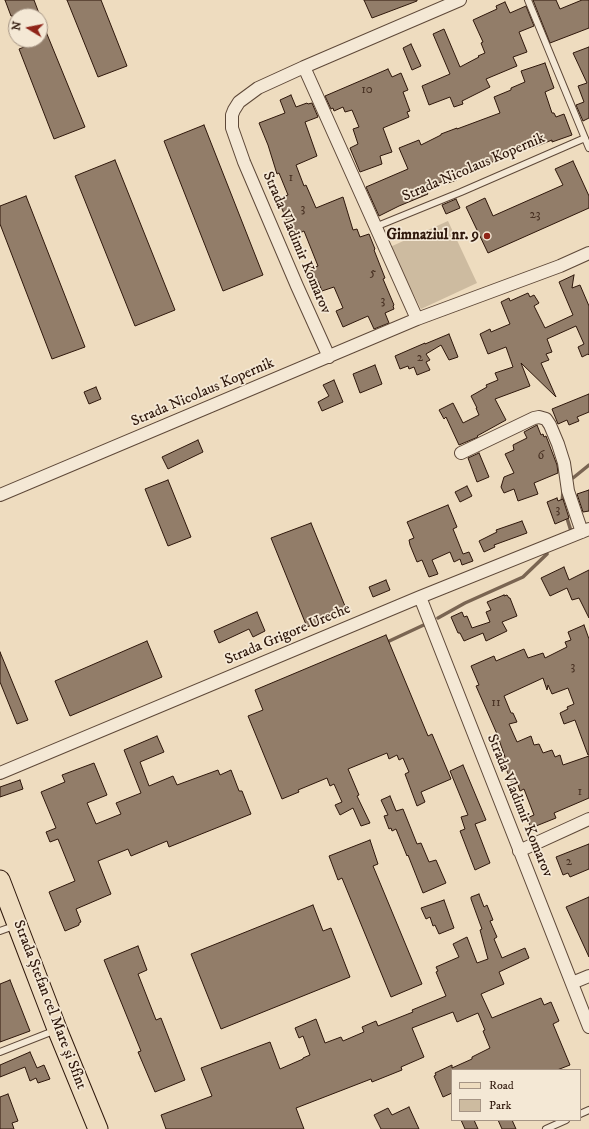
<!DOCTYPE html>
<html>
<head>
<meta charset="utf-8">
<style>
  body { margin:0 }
  #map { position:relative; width:589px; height:1129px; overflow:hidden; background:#eedcbf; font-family:"IM FELL DW Pica",serif }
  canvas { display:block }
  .legend { position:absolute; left:451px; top:1069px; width:130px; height:52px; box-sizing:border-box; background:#f4e8d5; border:1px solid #a59484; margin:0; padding:5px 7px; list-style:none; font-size:12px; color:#2e170b }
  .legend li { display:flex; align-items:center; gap:8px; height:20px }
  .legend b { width:20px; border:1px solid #a59484 }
  .north { position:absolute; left:8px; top:8px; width:40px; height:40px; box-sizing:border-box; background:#f4e8d5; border:1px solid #a59484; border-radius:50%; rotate:280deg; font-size:11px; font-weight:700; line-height:16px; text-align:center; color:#2e170b }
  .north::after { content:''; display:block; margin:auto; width:14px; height:18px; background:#8f2418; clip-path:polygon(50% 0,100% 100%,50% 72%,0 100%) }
</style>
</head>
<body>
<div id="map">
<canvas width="589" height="1129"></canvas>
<ul class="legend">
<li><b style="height:5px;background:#eedcbf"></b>Road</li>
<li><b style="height:11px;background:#cdbba0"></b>Park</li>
</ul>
<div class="north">N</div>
</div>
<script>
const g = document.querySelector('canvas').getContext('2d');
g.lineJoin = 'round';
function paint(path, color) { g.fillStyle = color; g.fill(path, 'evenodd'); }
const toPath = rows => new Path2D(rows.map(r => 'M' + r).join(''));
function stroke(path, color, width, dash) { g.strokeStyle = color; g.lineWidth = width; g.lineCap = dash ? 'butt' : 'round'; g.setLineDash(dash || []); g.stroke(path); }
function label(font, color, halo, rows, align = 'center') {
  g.font = font + ' "IM FELL DW Pica",serif'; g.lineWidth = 3.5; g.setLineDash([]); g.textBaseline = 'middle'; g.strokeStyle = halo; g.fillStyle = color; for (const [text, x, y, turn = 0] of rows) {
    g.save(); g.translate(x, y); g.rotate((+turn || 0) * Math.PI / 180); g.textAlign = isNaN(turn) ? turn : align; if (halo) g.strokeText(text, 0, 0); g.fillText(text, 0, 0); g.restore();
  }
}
const green = toPath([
  [448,221,477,283,421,309,390,247]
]);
const stream = toPath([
  [573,478,589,465],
  [562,503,563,492],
  [566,515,571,531],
  [438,618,465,603,523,577,547,554],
  [385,643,428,623]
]);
const building = toPath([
  [5,0,34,0,40,16,11,16,5,0],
  [67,0,101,0,127,66,98,77,67,0],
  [364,0,417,0,417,1,372,18,364,0],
  [533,0,556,0,560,9,582,0,589,0,589,28,550,43,533,0],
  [505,2,510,13,526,6,534,26,519,32,527,52,513,57,517,66,486,79,490,87,462,101,463,104,454,107,450,97,429,105,422,86,450,74,433,34,444,29,460,67,479,57,478,56,485,53,481,43,483,42,473,20,497,9,496,6,505,2],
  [40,17,85,127,54,139,19,49,40,41,40,17],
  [411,44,421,66,412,70,403,48,411,44],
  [589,47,589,118,583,121,576,105,584,102,578,86,587,83,573,53,589,47],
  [545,63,554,88,545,92,552,113,554,113,556,117,564,114,572,135,552,142,552,140,532,148,531,146,456,177,457,180,448,183,446,180,429,187,430,190,426,191,428,194,399,206,379,216,366,187,408,169,399,148,419,140,421,145,441,135,441,134,457,128,457,129,500,113,494,97,511,90,511,88,525,82,521,71,545,63],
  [388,69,392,77,401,73,408,90,403,92,410,111,407,112,409,117,383,128,392,152,380,156,382,164,360,172,350,148,358,144,353,129,359,127,352,110,345,112,343,107,334,111,333,108,331,109,325,96,388,69],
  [291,95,296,107,307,103,308,104,312,103,318,117,305,122,317,156,296,165,304,186,306,185,316,208,343,197,353,230,357,229,360,237,369,234,375,249,374,250,385,278,383,279,394,305,393,306,394,309,385,313,389,323,374,329,368,316,343,327,336,311,343,308,334,287,322,291,318,281,315,282,310,271,314,270,313,268,318,266,304,231,293,236,278,199,288,195,279,173,277,174,268,145,259,123,285,113,280,100,291,95],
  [204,125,263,275,223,291,164,141,204,125],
  [115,160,175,310,135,326,75,176,115,160],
  [573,161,589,196,589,208,488,253,466,207,485,198,493,216,563,185,555,169,573,161],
  [26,196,85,347,52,359,0,224,0,206,26,196],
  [456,199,460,208,446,214,442,205,456,199],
  [574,275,572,288,580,285,589,306,589,355,588,354,582,357,578,347,584,344,576,326,547,339,552,352,546,354,549,360,541,363,556,397,521,363,530,386,495,399,506,420,477,436,478,437,459,445,446,417,444,419,439,410,453,403,463,423,479,415,476,408,477,408,471,396,487,387,486,385,498,380,495,373,513,367,506,347,488,354,480,334,490,329,491,332,510,324,501,302,509,298,510,301,528,293,530,297,534,295,539,303,534,306,545,328,573,315,559,282,574,275],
  [449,334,458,357,449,360,441,345,426,354,430,360,426,362,430,370,417,375,414,367,409,369,408,366,400,369,395,356,425,343,425,344,449,334],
  [375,365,382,384,360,393,353,374,375,365],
  [334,380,343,402,322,411,318,402,329,396,323,385,334,380],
  [96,387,101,399,89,404,84,392,96,387],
  [589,394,589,412,577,417,579,421,569,425,567,420,558,424,552,409,589,394],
  [537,425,541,435,543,434,544,437,546,436,557,465,558,473,534,483,538,494,518,501,514,489,504,493,501,487,504,477,514,473,505,454,514,450,513,445,527,438,524,432,537,425],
  [198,440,203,452,168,469,162,457,198,440],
  [479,453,489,477,477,482,468,458,479,453],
  [168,480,191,537,168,546,145,489,168,480],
  [467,486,472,496,460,502,455,492,467,486],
  [589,490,589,511,583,512,577,494,589,490],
  [557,498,558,501,563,499,569,518,555,524,547,502,557,498],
  [448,505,457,527,453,529,463,554,469,552,473,561,462,565,460,559,454,562,450,552,432,560,438,574,429,577,422,560,417,562,410,545,409,540,414,538,407,522,448,505],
  [522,521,527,533,494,545,495,547,484,552,479,541,497,532,496,530,522,521],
  [311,523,347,611,307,627,271,538,311,523],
  [564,567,569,580,589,570,589,618,579,598,572,600,567,588,550,596,541,578,564,567],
  [386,580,390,590,373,597,369,587,386,580],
  [504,595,504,596,507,595,509,598,510,598,517,616,502,622,507,631,486,641,483,633,464,641,460,633,458,633,451,617,462,612,464,617,467,616,472,628,490,622,486,612,491,610,487,602,504,595],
  [257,612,265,631,253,637,249,629,219,643,214,631,257,612],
  [584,625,589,639,589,755,588,755,575,720,564,724,560,713,568,709,567,707,574,704,568,688,552,694,548,685,547,690,543,678,504,696,511,713,513,713,517,722,509,724,517,742,531,736,534,745,539,744,543,753,552,750,555,757,560,755,563,765,589,756,589,798,554,813,556,818,531,828,527,818,534,815,524,789,520,791,517,782,512,784,502,758,505,757,497,734,476,686,479,685,471,666,494,656,496,661,524,649,528,658,543,653,545,658,567,647,565,642,571,640,568,632,584,625],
  [386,635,428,736,432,734,451,779,421,792,425,802,417,806,405,774,409,772,403,758,399,760,397,755,389,759,387,753,348,769,359,795,357,796,370,823,361,826,353,808,340,815,335,805,342,802,334,784,330,786,327,778,298,790,299,792,282,799,248,716,263,710,255,690,386,635],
  [147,641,162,677,70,716,55,681,147,641],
  [0,652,28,720,17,724,0,682,0,652],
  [157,736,164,752,140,762,149,786,173,776,177,785,218,770,220,775,231,770,239,791,242,791,251,814,169,847,167,841,131,856,128,849,98,861,111,894,76,909,81,922,79,923,79,925,77,926,65,931,49,892,75,881,58,839,50,842,46,832,56,828,41,792,65,782,62,775,94,763,107,795,87,803,96,824,121,814,116,803,141,793,124,750,157,736],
  [463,765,486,820,475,824,490,863,475,870,460,831,465,829,461,817,468,815,450,771,463,765],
  [20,780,23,789,0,797,0,787,20,780],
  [390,796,396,811,403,809,417,844,421,843,429,862,436,860,446,883,423,893,408,855,407,856,396,829,392,831,391,828,389,829,384,816,388,815,381,800,390,796],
  [370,840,378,864,373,866,422,984,391,997,342,878,338,880,329,856,370,840],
  [589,844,589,869,570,877,568,873,563,875,556,857,589,844],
  [479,894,484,907,487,905,493,920,490,921,497,937,494,939,502,958,525,948,529,958,499,972,504,984,481,994,492,1018,541,998,544,1005,551,1002,559,1021,553,1024,570,1065,557,1070,452,1070,452,1093,443,1097,434,1076,436,1075,435,1073,452,1065,452,1068,472,1059,472,1057,490,1048,483,1031,485,1030,478,1013,457,1022,453,1012,412,1028,424,1057,401,1067,402,1070,372,1082,371,1079,296,1108,304,1129,166,1129,161,1115,212,1096,201,1068,270,1042,280,1069,303,1059,303,1058,310,1055,303,1036,299,1038,295,1028,316,1019,325,1043,341,1037,343,1041,364,1032,362,1027,376,1021,378,1026,413,1012,412,1010,446,996,436,972,438,971,436,967,459,957,453,944,467,937,477,963,488,959,480,930,482,929,471,899,471,897,479,894],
  [589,897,589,957,566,907,589,897],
  [444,900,454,928,439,934,435,925,433,926,430,917,426,919,421,908,444,900],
  [313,905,323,931,331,928,350,977,221,1029,191,954,313,905],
  [138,946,147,970,138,974,156,1020,161,1018,185,1080,155,1092,138,1052,141,1051,104,960,138,946],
  [10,980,30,1031,0,1042,0,984,10,980],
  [30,1052,37,1068,44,1065,50,1079,38,1083,36,1078,30,1081,25,1067,0,1077,0,1065,30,1052],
  [8,1094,18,1121,12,1123,14,1129,0,1129,0,1097,8,1094],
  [409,1107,419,1129,381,1129,374,1115,388,1108,392,1115,409,1107],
  [461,1120,474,1120,478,1129,465,1129,461,1120],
  [498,1120,512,1120,516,1129,502,1129,498,1120]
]);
const service = toPath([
  [528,0,589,148],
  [375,227,461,192,585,138],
  [0,931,14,926],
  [0,1052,56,1030],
  [580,1114,589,1110],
  [546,1129,566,1120]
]);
const minor = toPath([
  [304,67,417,319],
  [329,357,297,286,244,162,232,128,232,115,234,110,239,102,258,88,304,67,460,0],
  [461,453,534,418,539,417,546,419,550,425,558,444,564,463,568,491,582,532],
  [0,495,417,319,560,266,589,253],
  [420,597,589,1027],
  [0,773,420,597,589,529],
  [519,851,589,819],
  [572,983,589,976]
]);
const primary = toPath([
  [0,880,57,1029,98,1129]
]);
const markers = [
  [487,236,4,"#8f2418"]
];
const numberNames = [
  ["10",367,90],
  ["1",291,178],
  ["3",303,209],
  ["23",535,215],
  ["5",373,273],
  ["3",383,301],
  ["2",420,358],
  ["6",541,456],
  ["3",558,510],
  ["3",573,667],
  ["11",496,703],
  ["1",580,792],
  ["2",569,862]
];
const streetNames = [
  ["Strada Nicolaus Kopernik",474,168,-23],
  ["Strada Vladimir Komarov",296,243,67],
  ["Strada Nicolaus Kopernik",203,393,-23],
  ["Strada Grigore Ureche",288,635,-23],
  ["Strada Vladimir Komarov",519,806,68],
  ["Strada Ștefan cel Mare și Sfînt",49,1005,69]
];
const poiNames = [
  ["Gimnaziul nr. 9",479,236]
];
paint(green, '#cdbba0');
stroke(stream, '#7a6552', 3.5);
paint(building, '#927d69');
stroke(building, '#2e170b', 1);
stroke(service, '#5e4838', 8);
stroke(minor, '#5e4838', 14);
stroke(primary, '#2e170b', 21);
stroke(service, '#f4e8d5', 6);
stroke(minor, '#f4e8d5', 12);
stroke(primary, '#eedcbf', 19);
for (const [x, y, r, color] of markers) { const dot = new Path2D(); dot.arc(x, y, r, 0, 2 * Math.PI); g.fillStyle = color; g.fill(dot); stroke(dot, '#f4e8d5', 1.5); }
label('13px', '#473022', null, numberNames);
label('15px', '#2e170b', '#f4e8d5', streetNames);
label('bold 15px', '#2e170b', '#f4e8d5', poiNames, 'right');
</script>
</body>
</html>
